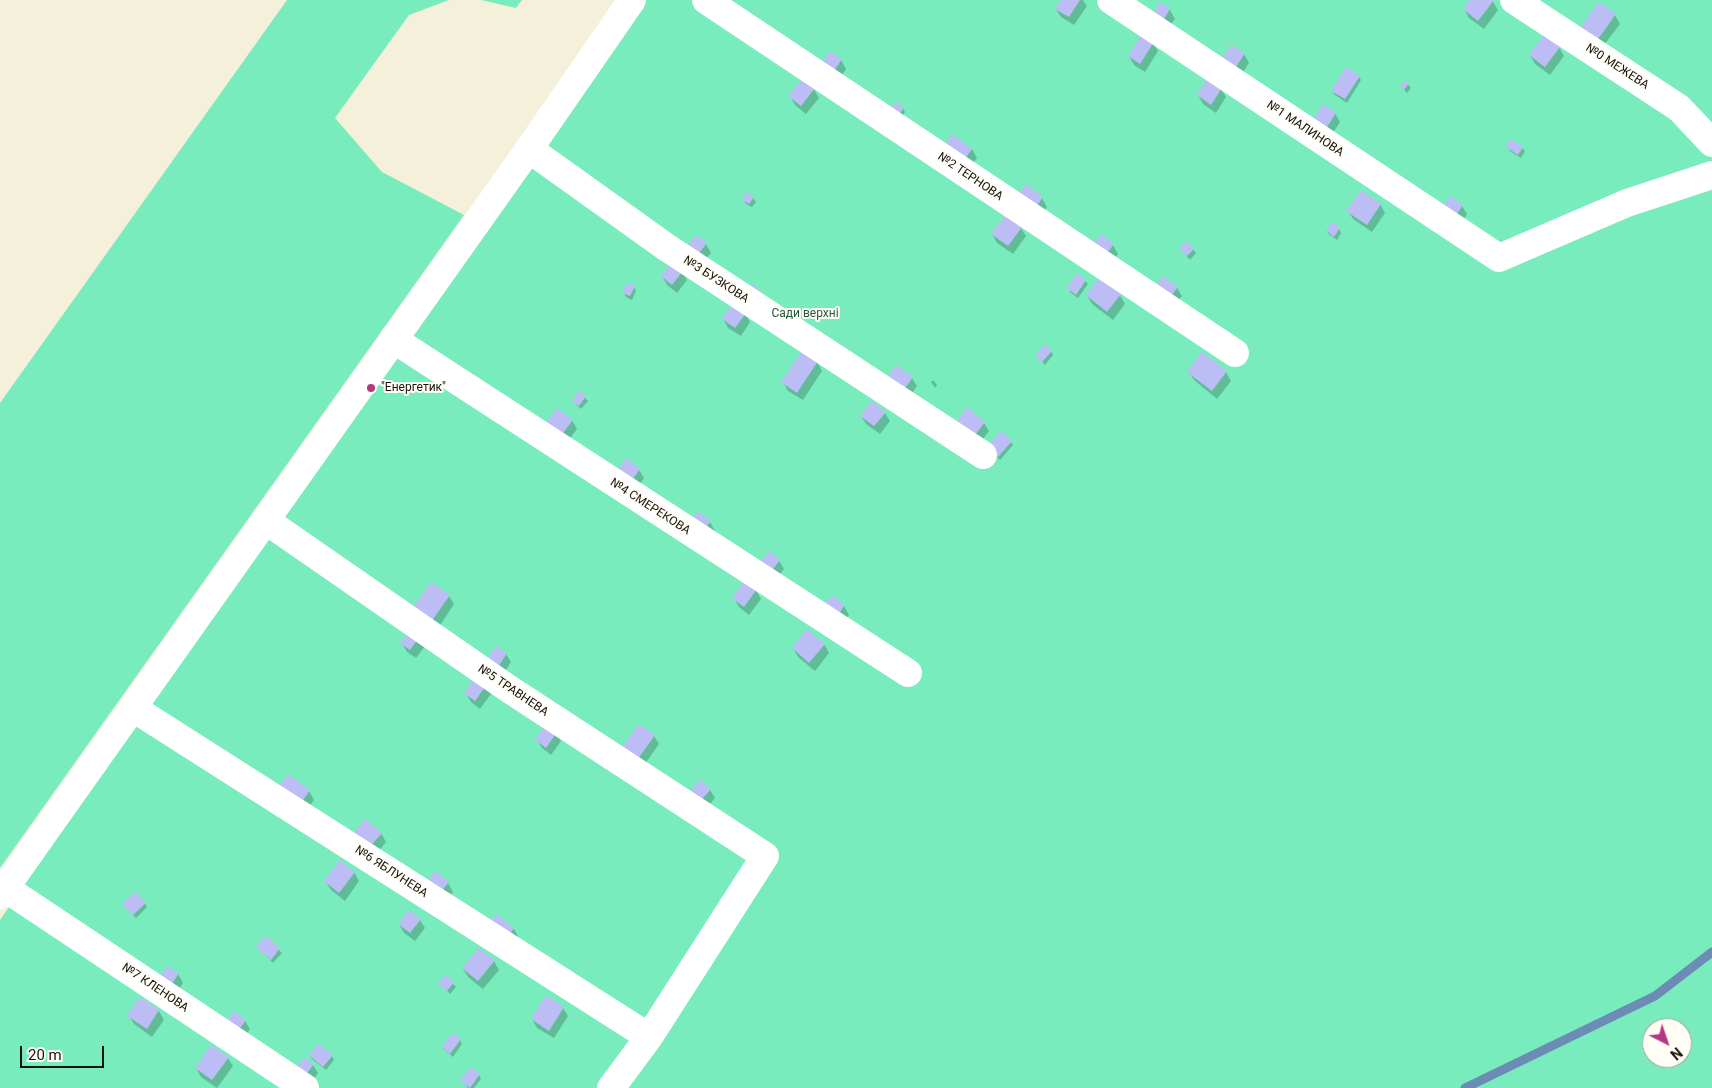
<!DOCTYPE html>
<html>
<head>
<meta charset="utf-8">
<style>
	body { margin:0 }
	#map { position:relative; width:1712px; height:1088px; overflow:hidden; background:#f4f0da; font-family:Roboto,sans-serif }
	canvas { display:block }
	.north { position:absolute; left:1642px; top:1018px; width:50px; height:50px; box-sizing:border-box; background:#fffdf4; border:1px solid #a2a098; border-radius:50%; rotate:139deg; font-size:14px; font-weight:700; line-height:20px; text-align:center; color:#16140d }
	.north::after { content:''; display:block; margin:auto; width:18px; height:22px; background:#b53784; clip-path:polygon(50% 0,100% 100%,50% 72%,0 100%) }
	.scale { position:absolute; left:20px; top:1046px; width:84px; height:22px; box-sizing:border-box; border:2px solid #16140d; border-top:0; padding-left:6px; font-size:15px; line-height:18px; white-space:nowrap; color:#16140d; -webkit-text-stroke:4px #fffdf4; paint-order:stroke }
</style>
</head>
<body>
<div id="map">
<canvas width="1712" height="1088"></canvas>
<div class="north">N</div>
<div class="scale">20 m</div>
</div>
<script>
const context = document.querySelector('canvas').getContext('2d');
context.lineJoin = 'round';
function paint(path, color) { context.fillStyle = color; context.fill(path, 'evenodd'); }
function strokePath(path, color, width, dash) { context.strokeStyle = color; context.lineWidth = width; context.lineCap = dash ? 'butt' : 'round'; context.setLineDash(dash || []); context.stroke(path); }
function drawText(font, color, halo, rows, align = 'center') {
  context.font = font + ' Roboto,sans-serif'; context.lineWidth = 4; context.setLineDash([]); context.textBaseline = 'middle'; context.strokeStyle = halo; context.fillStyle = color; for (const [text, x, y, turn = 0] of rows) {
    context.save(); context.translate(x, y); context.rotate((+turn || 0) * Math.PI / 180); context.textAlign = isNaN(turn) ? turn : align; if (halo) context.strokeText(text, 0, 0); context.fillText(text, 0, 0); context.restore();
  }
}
const green = new Path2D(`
	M287,0H449L409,15L335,118L382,172L464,215L0,868V403Z
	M481,0H522L516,8Z
	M641,0H1712V1088H0V920ZM1652,1028H1682V1058H1652Z`);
const shadow = new Path2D(`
	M1062,0H1083L1087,6L1074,25L1061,17L1056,9Z
	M1471,0H1492L1498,10L1484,29L1469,18L1464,9Z
	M1600,3L1615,15L1620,24L1601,49L1586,38Z
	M1160,4L1170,10L1175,19L1166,31Z
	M1153,43L1158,51L1145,72L1134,65L1129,56Z
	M1559,47L1564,56L1550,75L1535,64L1530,55Z
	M830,53L841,60L846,69L838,81Z
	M1244,54L1249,63L1238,80L1226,72Z
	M1359,77L1361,80L1347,103L1335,95L1332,91Z
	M1406,82L1411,88L1407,93L1402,87Z
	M814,89L819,98L806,114L795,105L790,96Z
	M1221,89L1226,97L1216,113L1203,104L1198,95Z
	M903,108L905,112L902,117L895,112Z
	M1335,113L1340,122L1327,142L1310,126Z
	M1508,147L1522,148L1525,151L1521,158L1510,151Z
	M972,149L977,158L969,168L951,154Z
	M1026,185L1042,198L1047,207L1038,219Z
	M753,198L756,202L752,207L746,204L743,200Z
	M1380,204L1385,213L1372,232L1353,219L1348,211Z
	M1462,206L1467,214L1458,228L1446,221Z
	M1021,228L1026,236L1013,254L997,243L992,234Z
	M1339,229L1341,233L1337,240L1329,234L1327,231Z
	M1102,236L1113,245L1118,254L1110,265Z
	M706,244L711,253L701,265L686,249Z
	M1181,249H1193L1196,253L1190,260Z
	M682,271L687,280L677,293L667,285L662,276Z
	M1100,279L1120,295L1125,304L1113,320L1092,304L1087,295Z
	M1085,281L1088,284L1078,298L1071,293L1069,289Z
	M634,287L636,291L632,300L626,297L624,293Z
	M1177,288L1182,296L1172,309L1154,291Z
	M745,313L750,322L741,336L728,328L723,319Z
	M1051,351L1053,355L1045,365L1036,355Z
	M817,362L822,371L803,400L788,391L783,382Z
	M1189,372H1226L1231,381L1217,399L1194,380Z
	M912,378L917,386L906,402L890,391Z
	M933,380L937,385L935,388L931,382Z
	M579,392L588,401L581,409L573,401Z
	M885,413L890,421L880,434L866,424L861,416Z
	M572,420L577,429L565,445L550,435Z
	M984,423L989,431L977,447L960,433Z
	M1011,442L1013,445L1000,460L991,451Z
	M639,470L644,478L633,494L615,475Z
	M710,522L715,531L705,543L694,534Z
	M779,561L784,569L772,585L762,577Z
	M756,590L761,599L749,615L739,607L734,598Z
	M449,596L454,604L437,630L419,618Z
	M832,597L844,606L849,615L839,628Z
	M411,631L425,646L416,658L407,652L402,643Z
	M824,644L829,653L815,671L798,657L793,648Z
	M496,647L506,654L511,662L500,680Z
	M486,685L491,694L480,709L471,702L466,693Z
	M556,733L561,741L551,755L542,748L537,740Z
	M654,736L659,744L640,771L620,752Z
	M701,781L710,790L715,798L703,812Z
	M309,791L314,800L304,814L283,799Z
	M381,833L386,842L374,857L358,844Z
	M354,872L359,881L345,901L331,890L326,882Z
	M435,873L448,883L453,892L442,906Z
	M145,903L147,907L136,918L124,904Z
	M496,916L514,929L519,938L509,951Z
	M420,920L425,928L415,941L404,933L399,924Z
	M266,937L282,953L273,963L258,947Z
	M494,961L499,970L483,989L468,977L463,969Z
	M178,974L183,983L173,998L158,982Z
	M446,977L456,987L450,994L440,983Z
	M140,999L159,1011L164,1020L152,1037L134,1024L129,1016Z
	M563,1008L568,1016L554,1038L537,1028L532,1019Z
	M234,1013L245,1021L250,1029L239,1044Z
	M460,1040L462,1044L453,1057L446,1051L443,1048Z
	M310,1055L332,1056L334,1060L326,1070L312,1059Z
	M228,1058L233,1066L217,1088L201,1077L196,1068Z
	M304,1058L313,1065L318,1073L307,1088Z
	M479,1075L481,1079L474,1088H468L462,1081Z`);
const stream = new Path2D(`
	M1465,1088L1655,996L1712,952`);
const building = new Path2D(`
	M1061,0H1080L1069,17L1055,9Z
	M1470,0H1494L1478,21L1463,9Z
	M1160,2L1170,9L1161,24L1151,17Z
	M1599,2L1616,14L1596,42L1579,29Z
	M1142,34L1154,42L1140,64L1128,56Z
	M1544,35L1560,47L1545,67L1529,55Z
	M1231,45L1245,53L1233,72L1219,63Z
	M830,51L842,59L832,74L820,65Z
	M1346,67L1360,76L1345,99L1331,91Z
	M1207,78L1222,88L1211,105L1197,95Z
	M802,79L815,88L801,106L788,96Z
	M1405,81L1409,83L1404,90L1400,87Z
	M896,102L904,108L899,114L891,108Z
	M1323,104L1336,113L1322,135L1309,126Z
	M952,134L972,149L964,160L944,146Z
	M1511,139L1523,147L1518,155L1506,147Z
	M1026,184L1043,197L1033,211L1015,198Z
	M1361,190L1381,204L1367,225L1346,211Z
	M746,192L754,197L749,204L742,200Z
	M1450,196L1463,205L1452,221L1439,212Z
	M1005,215L1022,227L1008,246L991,234Z
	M1332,222L1340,228L1334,237L1326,230Z
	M1101,234L1114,244L1104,257L1091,247Z
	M696,235L707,243L696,257L685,249Z
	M1186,241L1194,249L1187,256L1179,249Z
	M672,262L683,271L672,285L661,276Z
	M1077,273L1086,280L1076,295L1067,288Z
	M1163,276L1178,287L1167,301L1152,291Z
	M1100,277L1121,294L1107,312L1086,295Z
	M627,283L635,286L630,296L622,293Z
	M753,284L762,292L756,301L746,293Z
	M733,303L746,313L735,328L722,319Z
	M1045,344L1052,351L1042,362L1035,355Z
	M802,351L818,361L797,393L781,382Z
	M1202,352L1227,371L1212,391L1187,372Z
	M896,365L913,377L901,394L884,382Z
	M579,390L586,396L579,406L572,401Z
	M872,401L886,412L874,426L860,416Z
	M967,407L985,422L972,439L954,425Z
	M557,408L573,420L560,437L544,426Z
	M1001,431L1012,441L998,457L987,447Z
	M626,458L640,469L628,486L614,475Z
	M698,512L711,521L700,535L687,525Z
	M769,551L780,560L767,577L756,569Z
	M745,580L757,589L744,607L732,598Z
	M431,582L450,595L431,622L412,609Z
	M832,595L845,605L834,620L820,610Z
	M411,629L420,636L410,650L400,643Z
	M807,629L825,644L809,663L792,648Z
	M496,646L507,653L495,672L484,664Z
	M476,676L487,684L475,701L464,693Z
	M546,724L557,732L546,748L535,740Z
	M639,724L655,735L635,763L619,752Z
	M288,774L310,790L299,806L276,790Z
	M700,780L711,789L698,804L687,795Z
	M365,819L382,833L368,849L351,836Z
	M340,860L355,872L339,893L324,881Z
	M435,871L449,882L436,898L422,887Z
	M135,892L146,903L133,915L122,904Z
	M409,910L421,919L410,933L398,924Z
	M496,914L514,928L504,943L485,929Z
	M266,936L280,948L271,960L256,947Z
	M479,948L495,960L478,981L462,968Z
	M167,966L179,973L168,990L156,982Z
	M446,975L454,982L447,991L438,983Z
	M546,995L564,1007L549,1031L531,1019Z
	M140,997L159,1010L147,1029L127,1016Z
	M234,1011L246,1020L234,1036L222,1028Z
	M452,1033L461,1039L450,1054L442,1047Z
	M318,1044L333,1055L323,1067L309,1055Z
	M211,1045L229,1057L212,1080L195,1068Z
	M304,1057L314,1064L301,1081L291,1074Z
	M470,1067L480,1074L470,1088L460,1081Z`);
const minor = new Path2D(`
	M706,0L1235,353
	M1111,0L1499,258L1627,203L1712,175
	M1514,0L1679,108L1712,143
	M529,149L666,247L983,455
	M393,339L908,673
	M265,520L509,689L765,856L649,1037L611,1088
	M133,708L649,1037
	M5,888L305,1088
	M0,895L529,149L632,0`);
const markers = [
	[371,388,5,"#b53784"]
];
const streetNames = [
	["№0 МЕЖЕВА",1617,67,33],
	["№1 МАЛИНОВА",1305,129,34],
	["№2 ТЕРНОВА",970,177,34],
	["№3 БУЗКОВА",716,280,33],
	["№4 СМЕРЕКОВА",650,507,33],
	["№5 ТРАВНЕВА",513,691,34],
	["№6 ЯБЛУНЕВА",391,872,33],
	["№7 КЛЕНОВА",155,988,34]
];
const parkNames = [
	["Сади верхні",805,314]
];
const poiNames = [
	["\"Енергетик\"",381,388]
];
paint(green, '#79ecbd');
paint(shadow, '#0003');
strokePath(stream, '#6c8cb6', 9);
paint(building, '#bdbdf5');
strokePath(minor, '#fff', 28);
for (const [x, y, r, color] of markers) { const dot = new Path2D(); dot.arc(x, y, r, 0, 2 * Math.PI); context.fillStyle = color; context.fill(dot); strokePath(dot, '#fffdf4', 2); }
drawText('12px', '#16140d', '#fffdf4', streetNames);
drawText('12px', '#275844', '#fffdf4', parkNames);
drawText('12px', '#16140d', '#fffdf4', poiNames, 'left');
</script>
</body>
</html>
